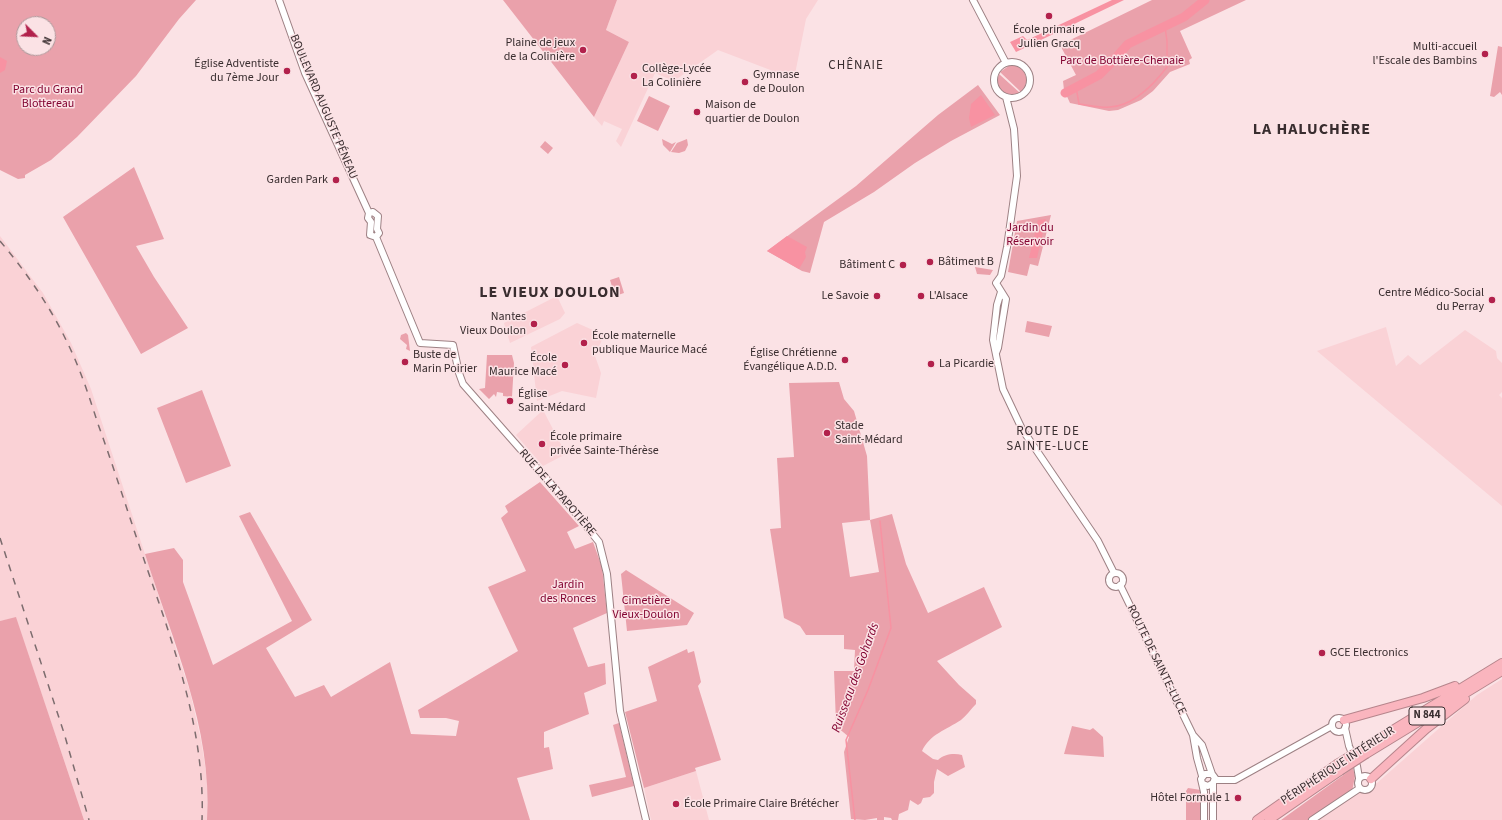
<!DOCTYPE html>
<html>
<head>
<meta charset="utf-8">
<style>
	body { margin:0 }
	#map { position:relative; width:1502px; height:820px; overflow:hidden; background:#fbe2e5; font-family:"Source Sans 3",sans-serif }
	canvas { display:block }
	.north { position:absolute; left:16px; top:16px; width:40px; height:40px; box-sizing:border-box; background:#fbe2e5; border:1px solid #ad9a9c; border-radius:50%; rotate:114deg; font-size:11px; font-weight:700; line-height:16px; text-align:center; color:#392d2f }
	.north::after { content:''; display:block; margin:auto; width:14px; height:18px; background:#b2214c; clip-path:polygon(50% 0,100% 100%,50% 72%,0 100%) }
</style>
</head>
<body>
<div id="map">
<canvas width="1502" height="820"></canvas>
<div class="north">N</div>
</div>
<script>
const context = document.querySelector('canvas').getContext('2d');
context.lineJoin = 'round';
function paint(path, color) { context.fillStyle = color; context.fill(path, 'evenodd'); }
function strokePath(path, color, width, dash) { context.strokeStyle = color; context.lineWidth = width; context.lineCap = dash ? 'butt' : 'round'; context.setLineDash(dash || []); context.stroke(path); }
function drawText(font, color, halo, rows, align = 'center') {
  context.font = font + ' "Source Sans 3",sans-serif'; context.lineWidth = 3; context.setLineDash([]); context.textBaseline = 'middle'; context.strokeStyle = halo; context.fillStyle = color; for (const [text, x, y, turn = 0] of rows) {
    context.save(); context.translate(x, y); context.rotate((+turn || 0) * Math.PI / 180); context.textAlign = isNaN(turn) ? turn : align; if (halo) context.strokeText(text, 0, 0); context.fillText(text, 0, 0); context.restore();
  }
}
const built = new Path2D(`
	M617,0H818L806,19L794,79L718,50L674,81L655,73L621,147L616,141L622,129L604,121L602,126L594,117L629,42L606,30Z
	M0,236L43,293L71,343L91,389L190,692L201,740L207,778V820H84L16,618L0,621Z
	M557,296L565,313L560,319L510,343L504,323Z
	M577,323L604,335L595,356L601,373L596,398L562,391L537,401L531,347Z
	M1386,327L1396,366L1408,355L1420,365L1465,330L1496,351L1497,358L1502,363V392L1499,395L1502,398V506L1317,351Z
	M543,410L566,454L543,466L516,435Z
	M1502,679V820H1308L1352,792L1377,783L1477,695Z
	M696,771L709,820H651L644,788Z`);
const green = new Path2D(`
	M0,0H196L179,19L136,76L77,137L51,160L25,175V178L18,179L0,170ZM24,24H48V48H24Z
	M503,0H617L606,30L629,42L594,117Z
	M1152,0H1246L1180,31L1192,58L1189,60L1190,64L1170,72L1153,91L1141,100L1118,110L1109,111L1070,103L1064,90L1063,81L1076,75L1060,45Z
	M1498,46L1502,47V95L1500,92L1494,97L1490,96Z
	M1010,65C1025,65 1032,81 1021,92L1000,72Z
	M999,74L1020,93C1006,99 994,88 999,74Z
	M978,85L1000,115L951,141L915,163L874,192L824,222L810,273L802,271L767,251L856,186L938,115Z
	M649,96L670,106L658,131L637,121Z
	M662,139L672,144L676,142L670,152L663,145Z
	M687,139L688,145L685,151L679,153L671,152L677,143Z
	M545,141L553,148L548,154L540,147Z
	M134,167L164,239L136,246L154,277L188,328L141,354L63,217Z
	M1051,215L1038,266L1030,264L1027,276L1008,272L1017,221Z
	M975,267L993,270L990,275L977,274Z
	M619,277L624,293L615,296L610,280Z
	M1027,321L1052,326L1049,337L1025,332Z
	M406,333L408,335L410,351L406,349L407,345L400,339L401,335Z
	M487,355H512L514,363L512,397L503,396V393L497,392L496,397L494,394L489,399L479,389L485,388Z
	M839,382L844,399L854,411L867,456L870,520L892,514L906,564L928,613L984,587L1002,627L937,661L959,685L976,700V704C971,709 966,716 961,720C946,730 930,734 922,751L933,759L938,760C944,754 954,753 962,755L965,767L948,776L937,769L934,782V793L930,797L923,798L921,803L918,805L910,800L908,810L899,814L898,820H892L891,818L884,817V820H877V818L865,820L851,819L844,752L849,737L837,727L836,723L834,671H854L855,650L844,649V635H806L800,626L784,618L770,529L781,528L777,458L794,457L789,383ZM870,520L879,572L850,577L842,523Z
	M202,390L231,466L186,483L157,408Z
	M540,482L579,526L567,532L575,549L593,542L602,567L607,613L573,628L588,667L605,663L606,684L584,693L589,714L544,732V748L549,747L553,769L517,778L530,820H207C213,728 172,640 145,554L174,548L183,560V582L213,665L292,621L239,516L250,512L312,620L266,648L295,697L324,685L331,697L390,662L411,734L456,736L459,721L446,718H420L418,710L518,651L488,587L526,571L501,518L508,512L505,506Z
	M626,570L694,613L687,625L627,631L621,574Z
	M16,617L84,820H0V621Z
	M687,649L688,653L694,651L701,682L698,686L721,760L695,768L696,771L644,788L625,712L657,701L648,667Z
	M619,723L634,786L592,797L589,785L626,777L613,725Z
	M1072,726L1090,730L1093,728L1103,737L1104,757L1064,754Z
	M1353,768L1355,776L1352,792L1308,820H1281Z
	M1188,788L1201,790V820H1186V791Z`);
const water = new Path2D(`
	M1112,0H1124L1016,52L1010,42L1023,36L1027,40Z
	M0,57L7,61L5,70L0,73Z
	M981,95L995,115L971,127L969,118L971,104Z
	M1046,219L1037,258H1029L1038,220Z
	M787,236L807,247L805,252L806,257L799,269L767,251Z`);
const stream = new Path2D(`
	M1076,87L1079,104C1089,105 1100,108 1110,107C1133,106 1154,84 1167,67V41L1165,27
	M855,820L846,740L868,690L891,628L880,521`);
const river = new Path2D(`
	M1065,93L1099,75L1112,62L1128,44L1184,17L1205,0`);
const secondary = new Path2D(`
	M279,0L305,73L369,213L368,218L371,222L370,235L376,237
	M973,0L1006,63
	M994 80a18 18 0 1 1 36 0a18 18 0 1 1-36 0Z
	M369,213L373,212L378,216L377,229L379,233L376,237
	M376,237L420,343L453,345L459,373L463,384L566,501L599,542L607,574L620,711L646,820
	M1001,292L997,305L993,340L1003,389L1022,429L1098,541L1114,573
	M996,353L998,348L1006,299L996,283L1001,276L1007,247L1017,176L1014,129L1006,97
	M1109 580a7 7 0 1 1 14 0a7 7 0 1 1-14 0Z
	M1120,585L1193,735L1202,745L1212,774
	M1332 725a7 7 0 1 1 14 0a7 7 0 1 1-14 0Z
	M1345,728L1349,746L1357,766L1359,778
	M1193,735L1197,758L1202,776
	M1358 783a7 7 0 1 1 14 0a7 7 0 1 1-14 0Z
	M1215,780H1235L1332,726
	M1213,783V820
	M1203,784L1208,786L1213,783L1215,778L1212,774H1205L1201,779L1204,792V820
	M1312,820L1360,788`);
const highway = new Path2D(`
	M1344,720L1423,698L1455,686
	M1365,747L1502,663
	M1366,754L1502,671
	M1371,779L1426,729L1465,699
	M1257,820L1337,764
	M1269,820L1340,771`);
const rail = new Path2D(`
	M0,241C26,272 50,306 67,342C80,368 89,396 98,424C110,457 121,491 132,524C163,619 206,718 202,820
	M0,538L64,733L89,820`);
const highwayBridge = new Path2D(`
	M1337,764L1365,747
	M1340,771L1366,754`);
const markers = [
	[1049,16,4,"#b2214c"],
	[583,50,4,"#b2214c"],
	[1485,54,4,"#b2214c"],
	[287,71,4,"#b2214c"],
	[634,76,4,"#b2214c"],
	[745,82,4,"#b2214c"],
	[697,112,4,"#b2214c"],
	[336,180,4,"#b2214c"],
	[930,262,4,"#b2214c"],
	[903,265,4,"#b2214c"],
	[877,296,4,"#b2214c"],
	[921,296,4,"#b2214c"],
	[1492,300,4,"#b2214c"],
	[534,324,4,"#b2214c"],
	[584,343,4,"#b2214c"],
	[845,360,4,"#b2214c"],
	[405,362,4,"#b2214c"],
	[931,364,4,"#b2214c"],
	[565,365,4,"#b2214c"],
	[510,401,4,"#b2214c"],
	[827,433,4,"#b2214c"],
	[542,444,4,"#b2214c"],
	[1322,653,4,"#b2214c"],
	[1238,798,4,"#b2214c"],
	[676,804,4,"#b2214c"]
];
const shields = [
	[1427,716,36]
];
const shieldNames = [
	["N 844",1427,716]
];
const poiNames = [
	["École primaire",1049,30,"center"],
	["Julien Gracq",1049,44,"center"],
	["Plaine de jeux",575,43,"right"],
	["de la Colinière",575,57,"right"],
	["Multi-accueil",1477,47,"right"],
	["l'Escale des Bambins",1477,61,"right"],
	["Église Adventiste",279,64,"right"],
	["du 7ème Jour",279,78,"right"],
	["Collège-Lycée",642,69],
	["La Colinière",642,83],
	["Gymnase",753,75],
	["de Doulon",753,89],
	["Maison de",705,105],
	["quartier de Doulon",705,119],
	["Garden Park",328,180,"right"],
	["Bâtiment B",938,262],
	["Bâtiment C",895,265,"right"],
	["Centre Médico-Social",1484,293,"right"],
	["du Perray",1484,307,"right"],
	["Le Savoie",869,296,"right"],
	["L'Alsace",929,296],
	["Nantes",526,317,"right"],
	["Vieux Doulon",526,331,"right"],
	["École maternelle",592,336],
	["publique Maurice Macé",592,350],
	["Église Chrétienne",837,353,"right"],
	["Évangélique A.D.D.",837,367,"right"],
	["Buste de",413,355],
	["Marin Poirier",413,369],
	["École",557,358,"right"],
	["Maurice Macé",557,372,"right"],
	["La Picardie",939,364],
	["Église",518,394],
	["Saint-Médard",518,408],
	["Stade",835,426],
	["Saint-Médard",835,440],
	["École primaire",550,437],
	["privée Sainte-Thérèse",550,451],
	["GCE Electronics",1330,653],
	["Hôtel Formule 1",1230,798,"right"],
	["École Primaire Claire Brétécher",684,804]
];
const parkNames = [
	["Parc de Bottière-Chenaie",1122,61],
	["Parc du Grand",48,90],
	["Blottereau",48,104],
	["Jardin du",1030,228],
	["Réservoir",1030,242],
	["Jardin",568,585],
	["des Ronces",568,599],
	["Cimetière",646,601],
	["Vieux-Doulon",646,615]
];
const streetNames = [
	["BOULEVARD AUGUSTE PÉNEAU",323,107,67],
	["RUE DE LA PAPOTIÈRE",557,493,49],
	["ROUTE DE SAINTE-LUCE",1156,660,64],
	["PÉRIPHÉRIQUE INTÉRIEUR",1338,766,-33]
];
const neighbourhoodNames = [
	["CHÊNAIE",856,66],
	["ROUTE DE",1048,432],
	["SAINTE-LUCE",1048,447]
];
const waterNames = [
	["Ruisseau des Gohards",856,678,-70]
];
const districtNames = [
	["LA HALUCHÈRE",1312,130],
	["LE VIEUX DOULON",550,293]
];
paint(built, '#fad2d6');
paint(green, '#eaa1ab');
paint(water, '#f892a2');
strokePath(stream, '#f892a2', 1.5);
strokePath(river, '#f892a2', 9);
strokePath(secondary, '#9d8184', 8);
strokePath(highway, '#b6858c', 10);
strokePath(secondary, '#fff', 6);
strokePath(highway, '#fab5be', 8);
strokePath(rail, '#7c6c6e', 1.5, [7, 7]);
strokePath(highwayBridge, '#b6858c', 10, []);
strokePath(highwayBridge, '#fab5be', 8);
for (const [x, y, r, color] of markers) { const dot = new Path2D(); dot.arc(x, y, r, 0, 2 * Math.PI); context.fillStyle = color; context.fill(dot); strokePath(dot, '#fbe2e5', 1.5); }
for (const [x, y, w] of shields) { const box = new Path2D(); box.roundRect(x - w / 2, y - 9, w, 18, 3); context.fillStyle = '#fbe2e5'; context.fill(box); strokePath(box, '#392d2f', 1); }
drawText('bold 11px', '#392d2f', null, shieldNames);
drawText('12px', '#392d2f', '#fbe2e5', poiNames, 'left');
drawText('12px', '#830532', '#fbe2e5', parkNames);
drawText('12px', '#392d2f', '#fbe2e5', streetNames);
context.letterSpacing = '1px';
drawText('13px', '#392d2f', '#fbe2e5', neighbourhoodNames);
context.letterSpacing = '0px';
drawText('italic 13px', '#820331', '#fbe2e5', waterNames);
context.letterSpacing = '1px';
drawText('bold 16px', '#392d2f', '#fbe2e5', districtNames);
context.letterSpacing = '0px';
</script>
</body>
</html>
